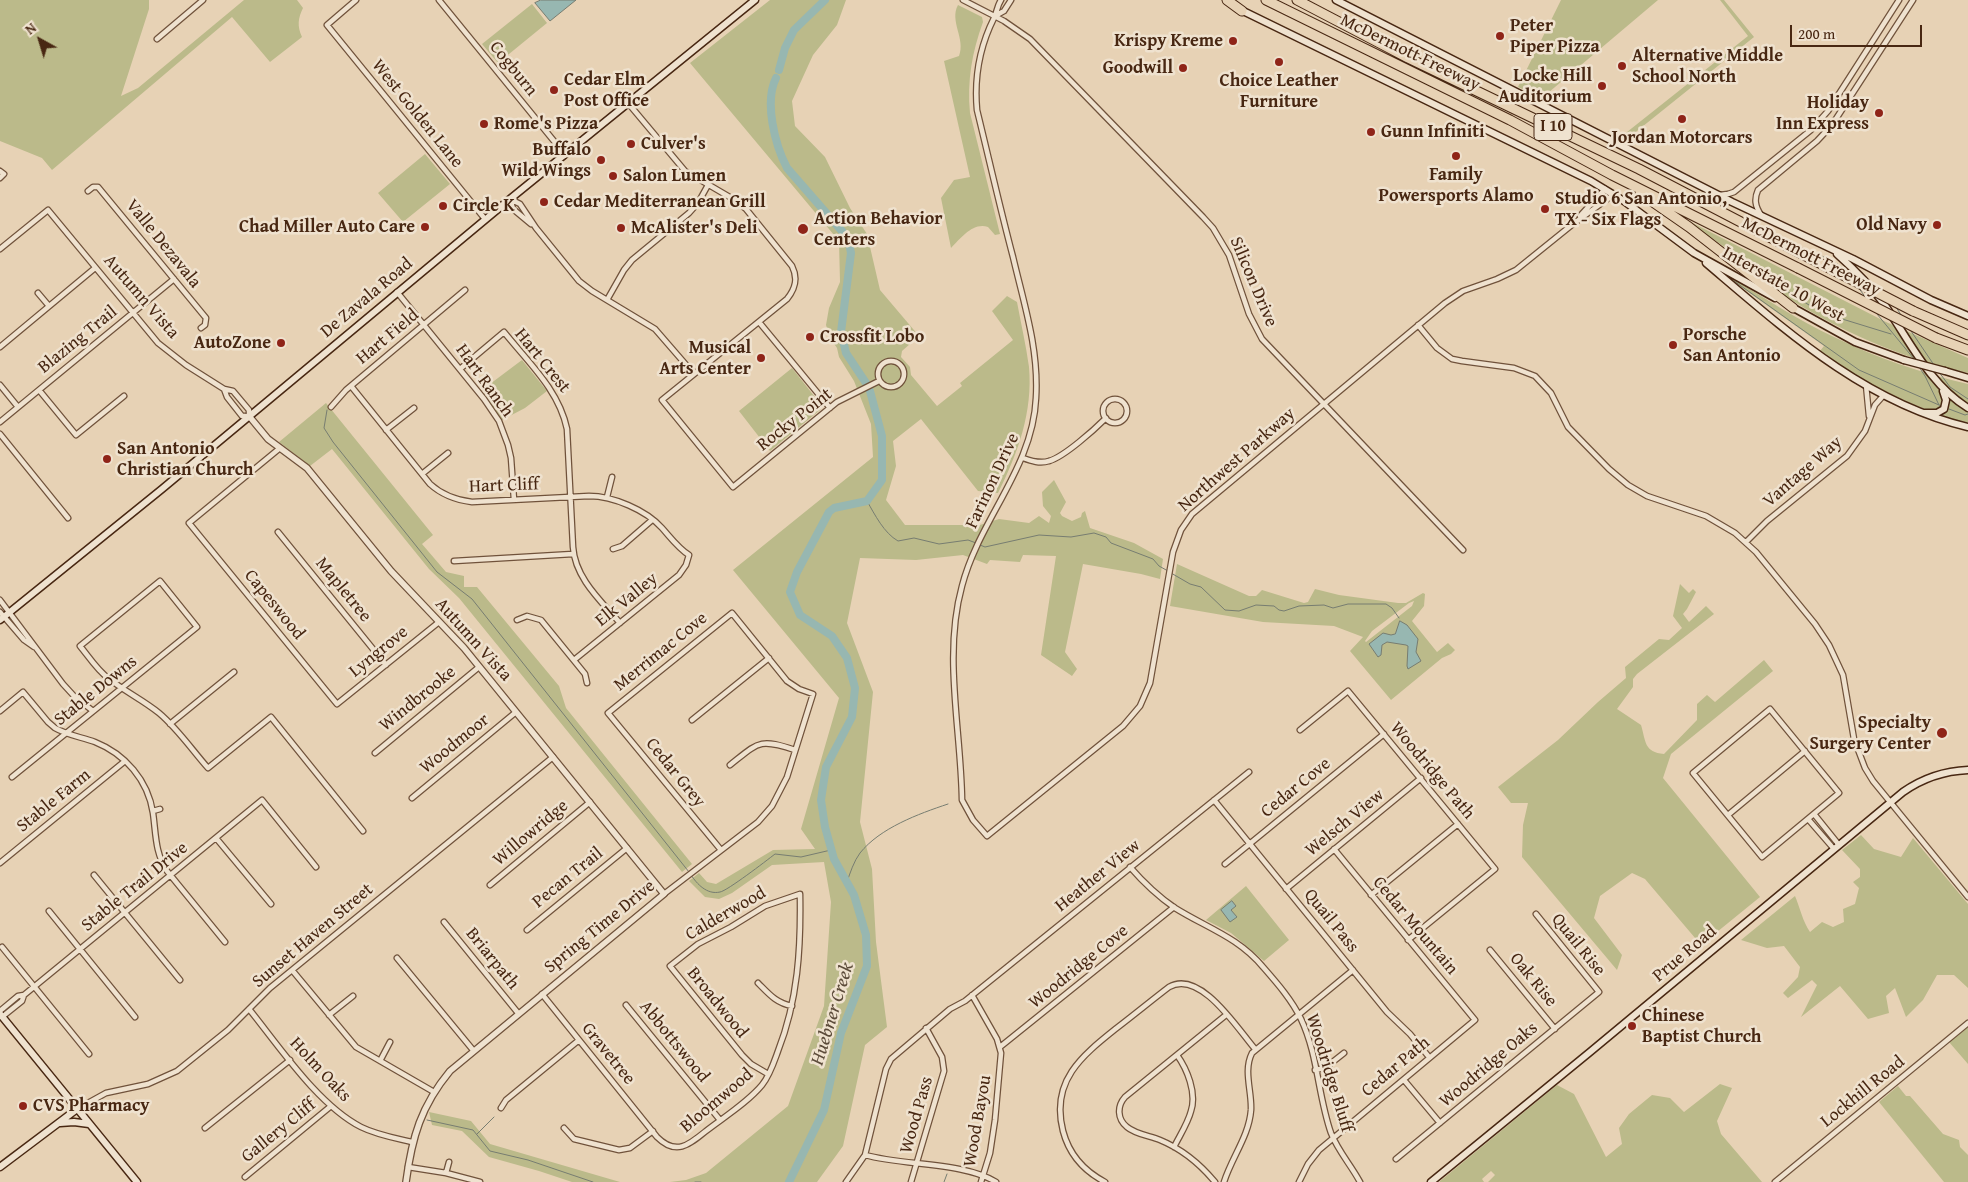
<!DOCTYPE html>
<html>
<head>
<meta charset="utf-8">
<style>
	body { margin:0 }
	#map { position:relative; width:1968px; height:1182px; overflow:hidden; background:#e7d2b5; font-family:"Gentium Book Plus",serif }
	canvas { display:block }
	.north { position:absolute; left:15px; top:15px; width:50px; height:50px; -webkit-text-stroke:4px #efe2cf; paint-order:stroke; rotate:321deg; font-size:14px; font-weight:700; line-height:20px; text-align:center; color:#482712 }
	.north::after { content:''; display:block; margin:auto; width:18px; height:22px; background:#482712; clip-path:polygon(50% 0,100% 100%,50% 72%,0 100%) }
	.scale { position:absolute; left:1790px; top:25px; width:132px; height:22px; box-sizing:border-box; border:2px solid #482712; border-top:0; padding-left:6px; font-size:15px; line-height:18px; white-space:nowrap; color:#482712; -webkit-text-stroke:4px #efe2cf; paint-order:stroke }
</style>
</head>
<body>
<div id="map">
<canvas width="1968" height="1182"></canvas>
<div class="north">N</div>
<div class="scale">200 m</div>
</div>
<script>
const context = document.querySelector('canvas').getContext('2d');
context.lineJoin = 'round';
function paint(path, color) { context.fillStyle = color; context.fill(path, 'evenodd'); }
function strokePath(path, color, width, dash) { context.strokeStyle = color; context.lineWidth = width; context.lineCap = dash ? 'butt' : 'round'; context.setLineDash(dash || []); context.stroke(path); }
function drawText(font, color, halo, rows, align = 'center') {
  context.font = font + ' "Gentium Book Plus",serif'; context.lineWidth = 5; context.setLineDash([]); context.textBaseline = 'middle'; context.strokeStyle = halo; context.fillStyle = color; for (const [text, x, y, turn = 0] of rows) {
    context.save(); context.translate(x, y); context.rotate((+turn || 0) * Math.PI / 180); context.textAlign = isNaN(turn) ? turn : align; if (halo) context.strokeText(text, 0, 0); context.fillText(text, 0, 0); context.restore();
  }
}
const green = new Path2D(`
	M0,0H149V9L121,96L138,88L244,0H297L303,8C298,18 297,26 302,37L270,62L232,17L52,170L42,158L0,141Z
	M770,0H846L837,25L813,55L792,101L795,126L825,157L850,208L867,234L880,290L919,336L902,351L901,357L910,367L911,375L937,406L962,386L960,383L1013,340L992,311L1007,296L1017,302C1021,324 1026,345 1029,367C1033,412 1018,453 998,493L978,491L921,419L893,441L896,466L886,500L905,525H980L999,519L1029,523L1039,516L1049,523L1051,516L1043,506L1042,492L1054,480L1066,502L1060,513L1062,516L1072,521L1081,517L1082,513L1085,511L1090,528L1134,543L1163,559L1160,579L1141,574L1083,564L1065,652L1077,669L1072,676L1041,655L1056,556L1023,555L1020,562L990,560L987,564L963,555L916,560L860,558L847,623L873,692L860,822L872,869L876,942L887,1027L865,1045L843,1146L817,1182H670L686,1180L706,1173L788,1106L824,1006L831,902L824,862L772,865L732,893L719,899L705,897L689,881L699,873L707,882L716,884L773,850L815,849L801,829L839,698L733,570L873,457L871,424L854,381L839,357L837,348L830,338L826,325L829,308L840,282L839,241L690,63Z
	M1561,0H1658L1542,98L1518,87Z
	M1720,0H1724L1754,37L1627,139L1622,136L1748,36Z
	M532,4L547,23L498,63L482,44Z
	M958,5L982,17L983,22C972,52 967,81 970,113L1000,234L995,235L988,227C973,222 961,238 951,248L941,198L954,180L970,177L944,61L959,56C966,39 949,21 958,5Z
	M425,154L450,184L403,222L378,193Z
	M1679,216L1886,322L1968,358V373C1891,356 1820,322 1756,277L1759,271L1710,237L1707,239Z
	M1731,278C1765,298 1798,320 1834,337C1877,358 1921,373 1968,384V423C1921,412 1858,380 1820,351L1824,346L1730,279Z
	M522,360L547,391L525,408L502,420L482,390Z
	M792,368L822,406L820,410L770,451L739,411Z
	M326,403L433,535L422,544L446,572L464,576V587H477L559,686L566,708L692,864L682,872L459,598L429,569L332,449L310,466L279,442Z
	M1177,564L1249,596H1256L1262,590L1304,603L1308,602L1315,589L1339,595L1398,603H1406L1423,593L1425,594L1424,606L1412,621L1437,652L1448,643L1455,650L1451,654L1442,658L1391,700L1350,651L1363,637L1334,626L1263,622L1170,606ZM1414,601L1412,606L1366,642L1365,641L1372,631L1409,603Z
	M1680,584L1689,593L1693,589L1696,592L1687,609L1683,614L1689,622L1706,606L1714,614L1637,674L1633,679V687L1617,709L1641,725C1646,742 1644,752 1664,754L1697,720V704L1707,695L1715,702L1764,660L1773,671L1671,754L1663,778L1760,897L1701,945L1645,879L1632,873L1600,896L1594,918L1622,955L1617,970L1522,857L1523,825L1528,803H1511L1498,787L1558,740L1598,702L1626,678L1625,667L1659,639L1669,640L1682,628L1673,616Z
	M1861,835L1874,849L1901,857L1913,838L1968,904V988L1954,975H1937L1923,1000L1906,1017L1895,988L1886,996L1889,1013L1868,1019L1840,986L1801,1017L1817,985L1812,980L1788,998L1783,993L1798,977L1800,967L1784,946L1767,948L1741,940L1795,896C1800,908 1803,922 1810,932L1822,922L1833,927L1844,922L1843,909L1855,904L1859,888L1853,882L1860,877V869L1842,850Z
	M1246,886L1289,940L1264,961L1231,933L1206,920Z
	M1968,1027V1064L1949,1042Z
	M1720,1084L1732,1088L1717,1121L1721,1134L1762,1182H1488L1495,1175L1491,1171L1482,1179L1484,1182H1439L1557,1085L1574,1094L1606,1157L1622,1144L1619,1128L1629,1114L1652,1095L1670,1098L1684,1112Z
	M1898,1086L1906,1096H1910L1943,1134L1959,1140L1960,1147L1968,1155V1182H1944L1879,1102Z
	M429,1112L471,1121L490,1144L620,1182H572L539,1171L489,1157L462,1131L432,1125Z`);
const water = new Path2D(`
	M541,0H576L550,21L535,3Z
	M1400,621L1407,625L1418,639L1416,652L1421,661L1408,669L1407,666L1408,646L1406,645L1387,642L1382,645L1381,655L1378,657L1369,644L1383,633L1391,635L1395,634Z
	M1232,901L1236,906L1231,910L1237,917L1230,922L1221,910Z`);
const stream = new Path2D(`
	M1814,252L1841,266L1846,272
	M1754,270L1809,305L1839,318L1891,334
	M1734,281L1859,370L1939,405
	M1858,287L1866,298
	M1896,307L1901,315
	M1877,314L1914,359
	M1911,331L1934,365
	M1919,367L1925,376L1939,405L1941,406
	M1939,372L1950,387L1968,399
	M1949,409L1965,415L1968,414
	M327,410L324,428L333,442L437,572L472,599L689,872
	M867,501C875,515 884,533 898,541L914,538L939,544L968,540L976,543
	M980,545L985,547L1039,535L1071,537L1094,533L1106,537L1111,543L1153,559L1159,566L1168,571
	M1171,573L1190,584L1201,587L1225,610L1239,611L1256,605L1274,606L1279,610L1284,611L1299,606L1324,605L1333,608L1348,604H1386L1392,608L1399,618
	M691,875C697,884 707,895 720,892C727,891 766,861 775,854L801,857L831,850
	M847,882C850,873 854,861 860,853C880,828 918,814 948,804
	M427,1120L473,1130L490,1151L528,1160L593,1182
	M477,1134L494,1117
	M695,1182H701
	M944,1182L947,1174`);
const river = new Path2D(`
	M779,70L785,48L794,30L825,0
	M776,78C764,102 775,145 787,168L848,238L851,253L841,332L846,353L866,383
	M789,1182L824,1110L841,1033L867,966L866,935L854,895L834,859L825,827L821,800L826,767L852,717L855,688L847,658L832,636L800,615L790,592L797,572L829,512L834,508L867,501L882,480V436L870,391`);
const minor = new Path2D(`
	M356,0L327,25L485,219
	M439,0L558,146L564,156
	M963,0L1004,21L1030,39L1203,217L1213,228L1229,255L1249,314L1262,339L1463,550
	M1001,0C997,6 997,12 994,18C979,48 974,77 977,110C989,159 1000,208 1013,257C1024,304 1039,349 1036,398C1033,468 979,520 962,586C943,655 961,729 962,800L973,820L987,836L1123,726L1140,706L1150,683L1173,552L1181,530L1192,514L1445,303L1463,291L1497,279L1516,270L1573,224L1613,195
	M995,16L1004,11L1011,0
	M157,39L203,0
	M628,103L685,171L733,199L746,209L792,266C798,278 796,288 787,299L662,400L733,487L837,402L879,381
	M0,171L4,174L0,178
	M88,191L93,187H98L206,318L205,325L201,328
	M1719,195L1728,194L1734,192L1811,130L1828,111L1899,0
	M510,199L520,204L536,228L579,281L592,291L655,329L694,374
	M510,199L513,209L531,224
	M1761,215C1755,206 1754,199 1758,190L1817,141L1832,125L1913,0
	M1580,216L1605,189
	M0,249L48,210L158,343L186,365L224,389L233,391L249,410V416H242L227,397L224,389
	M397,292L484,399L499,421L508,445L511,458L514,500
	M38,293L49,306
	M607,300L624,270L632,260L689,213L698,203L708,185
	M759,322L830,408
	M1418,325L1437,348L1452,359L1462,361L1514,368L1535,376L1551,393L1568,427L1609,469L1628,485L1647,496L1706,516L1735,533L1756,552L1815,624L1829,645L1843,675L1854,739L1865,768L1873,781L1968,897
	M0,347L95,268
	M878 374a13 13 0 1 1 26 0a13 13 0 1 1-26 0Z
	M460,369L504,332C528,362 559,390 567,429L573,547C575,578 601,601 620,623
	M0,385L18,407
	M1866,385L1869,416
	M351,386L430,484C442,495 456,500 472,502L589,496C613,496 646,510 662,528C671,538 678,548 689,555L686,565L679,575L574,660
	M39,390L76,435L124,396
	M1103 411a12 12 0 1 1 24 0a12 12 0 1 1-24 0Z
	M331,407L346,390L465,290
	M0,422L174,279
	M386,430L414,408
	M0,434L68,518
	M280,448L189,523L337,704L439,622
	M1023,458C1031,461 1040,464 1049,461C1064,457 1095,429 1106,418
	M422,474L448,453
	M607,497L612,477
	M278,532L386,665
	M1746,542L1767,521L1847,456L1865,431L1875,405L1883,396
	M613,549L622,546L652,520
	M454,561L573,554
	M0,600L63,684L74,696L93,711
	M0,612L24,640L34,647
	M517,620L527,616L541,620L585,674L587,683
	M1770,709L1839,793L1762,857L1693,773Z
	M0,711L23,692L48,722L55,728C67,735 81,737 95,742C125,754 148,780 153,813C156,834 155,853 167,871L225,942
	M692,720L769,658
	M170,724L234,672
	M1300,730L1348,691L1495,869L1408,940
	M375,753L479,667
	M730,765C759,742 759,738 795,750
	M12,777L197,627L160,581L80,646C89,657 97,670 108,678C124,691 143,700 159,713C178,729 192,750 208,768L271,717L363,831
	M412,798L516,712
	M1214,800L1387,1012L1410,1034L1429,1057
	M153,811L160,809
	M1814,814L1839,845
	M1728,815L1805,751
	M1808,819L1834,849
	M216,838L271,904
	M0,863L125,761
	M1225,864L1384,734
	M1130,867C1143,882 1159,897 1175,908C1207,928 1238,937 1263,967C1277,983 1292,1000 1301,1019C1318,1055 1318,1096 1331,1133C1338,1151 1351,1165 1360,1182
	M94,875L180,980
	M490,885L590,802
	M1286,889L1421,778
	M664,894L758,822L772,806L787,777L813,694L799,689L787,681L732,613L608,713L721,850
	M1371,895L1458,824
	M49,911L135,1017
	M444,922L518,1013
	M527,930L627,848
	M2,947L89,1054
	M1490,950L1555,1029
	M397,958L473,1050
	M292,970L356,1047L434,1092
	M758,983C769,994 776,1003 792,1006
	M542,994L657,1137C676,1156 689,1145 706,1131C724,1117 747,1103 762,1085C770,1075 774,1062 778,1051C798,1000 801,948 800,894L765,906L731,927L698,944L670,966L742,1055L751,1064L768,1074
	M972,995L997,1039L1001,1053L995,1120L990,1153L981,1182
	M626,1005L720,1120
	M249,1009C279,1046 318,1105 361,1127C377,1135 395,1138 412,1142
	M0,1011L18,996L24,995L262,800L316,867
	M329,1015L353,996
	M2,1017L22,1001L24,995
	M1000,1047L1174,907
	M380,1061L390,1042
	M1315,1070L1325,1068L1344,1053
	M1404,1080L1440,1123
	M501,1108L506,1100L579,1040
	M77,1109L106,1093L148,1084L177,1071L228,1030L270,988L553,757
	M205,1128L290,1060
	M564,1128L574,1139L619,1150L630,1148L653,1131
	M1174,1147C1180,1135 1188,1123 1191,1111C1197,1093 1187,1069 1177,1055
	M865,1155C905,1166 963,1162 996,1182
	M1396,1159L1599,992L1536,914
	M408,1167L446,1173L480,1182
	M446,1173L449,1162
	M245,1177L331,1106
	M846,1182L865,1155L886,1069L891,1059L950,1009L965,1001L1249,772
	M911,1182L944,1071L942,1057L926,1028
	M1105,1182C1084,1171 1069,1154 1063,1131C1050,1080 1083,1055 1118,1027C1135,1014 1152,1000 1169,987C1200,969 1237,1028 1255,1049
	M1215,1182C1200,1164 1182,1149 1160,1140C1150,1136 1135,1134 1127,1127C1117,1119 1117,1106 1125,1097L1226,1015
	M1224,1182C1232,1157 1249,1136 1251,1110C1252,1091 1243,1071 1252,1053L1353,970
	M1299,1182L1308,1164L1319,1150L1475,1020L1334,849
	M1775,1182L1968,1023`);
const tertiary = new Path2D(`
	M249,416L268,439L307,468L391,571L464,648L664,894L450,1071C421,1106 412,1137 406,1182`);
const secondary = new Path2D(`
	M1336,0L1732,202L1853,259L1931,300L1968,316
	M1239,9L1591,181L1624,201L1694,253L1775,298
	M1837,254C1855,270 1870,285 1884,304C1910,341 1929,384 1968,408
	M1706,263C1785,330 1865,403 1968,427
	M1790,306L1855,342L1904,360
	M1945,371L1968,378
	M1924,413H1937L1944,409L1946,400L1943,391
	M0,620L162,489L510,199L755,0
	M0,1014L137,1182
	M60,1123L74,1122L89,1124
	M0,1167L77,1109
	M1431,1182L1590,1052L1903,792C1923,778 1943,771 1968,770`);
const motorway = new Path2D(`
	M1227,0L1242,11
	M1266,0L1510,120L1612,175L1798,268
	M1297,0L1408,58L1639,169L1808,257
	M1640,193L1689,227L1793,308
	M1913,311L1968,335
	M1936,338L1968,350`);
const secondaryBridge = new Path2D(`
	M1904,360L1945,371`);
const motorwayBridge = new Path2D(`
	M1808,257L1913,311
	M1798,268L1936,338`);
const markers = [
	[1500,36,5,"#8f2418"],
	[1233,41,5,"#8f2418"],
	[1279,62,5,"#8f2418"],
	[1622,66,5,"#8f2418"],
	[1183,68,5,"#8f2418"],
	[1602,86,5,"#8f2418"],
	[554,90,5,"#8f2418"],
	[1879,113,5,"#8f2418"],
	[1682,119,5,"#8f2418"],
	[484,124,5,"#8f2418"],
	[1371,132,5,"#8f2418"],
	[631,144,5,"#8f2418"],
	[1456,156,5,"#8f2418"],
	[601,160,5,"#8f2418"],
	[613,176,5,"#8f2418"],
	[544,202,5,"#8f2418"],
	[443,206,5,"#8f2418"],
	[1545,209,5,"#8f2418"],
	[1937,225,5,"#8f2418"],
	[425,227,5,"#8f2418"],
	[621,228,5,"#8f2418"],
	[803,229,6,"#8f2418"],
	[810,337,5,"#8f2418"],
	[281,343,5,"#8f2418"],
	[1673,345,5,"#8f2418"],
	[761,358,5,"#8f2418"],
	[107,459,5,"#8f2418"],
	[1942,733,6,"#8f2418"],
	[1632,1026,5,"#8f2418"],
	[23,1106,5,"#8f2418"]
];
const shields = [
	[1553,127,38]
];
const shieldNames = [
	["I 10",1553,127]
];
const poiNames = [
	["Peter",1510,26],
	["Piper Pizza",1510,47],
	["Krispy Kreme",1223,41,"right"],
	["Alternative Middle",1632,56],
	["School North",1632,77],
	["Goodwill",1173,68,"right"],
	["Locke Hill",1592,76,"right"],
	["Auditorium",1592,97,"right"],
	["Cedar Elm",564,80],
	["Post Office",564,101],
	["Choice Leather",1279,81,"center"],
	["Furniture",1279,102,"center"],
	["Holiday",1869,103,"right"],
	["Inn Express",1869,124,"right"],
	["Rome's Pizza",494,124],
	["Gunn Infiniti",1381,132],
	["Jordan Motorcars",1682,138,"center"],
	["Culver's",641,144],
	["Buffalo",591,150,"right"],
	["Wild Wings",591,171,"right"],
	["Family",1456,175,"center"],
	["Powersports Alamo",1456,196,"center"],
	["Salon Lumen",623,176],
	["Studio 6 San Antonio,",1555,199],
	["TX - Six Flags",1555,220],
	["Cedar Mediterranean Grill",554,202],
	["Circle K",453,206],
	["Action Behavior",814,219],
	["Centers",814,240],
	["Old Navy",1927,225,"right"],
	["Chad Miller Auto Care",415,227,"right"],
	["McAlister's Deli",631,228],
	["Porsche",1683,335],
	["San Antonio",1683,356],
	["Crossfit Lobo",820,337],
	["AutoZone",271,343,"right"],
	["Musical",751,348,"right"],
	["Arts Center",751,369,"right"],
	["San Antonio",117,449],
	["Christian Church",117,470],
	["Specialty",1931,723,"right"],
	["Surgery Center",1931,744,"right"],
	["Chinese",1642,1016],
	["Baptist Church",1642,1037],
	["CVS Pharmacy",33,1106]
];
const streetNames = [
	["McDermott Freeway",1410,53,26],
	["Cogburn",513,69,51],
	["West Golden Lane",417,114,51],
	["Valle Dezavala",163,244,51],
	["McDermott Freeway",1811,257,27],
	["Silicon Drive",1253,282,67],
	["Interstate 10 West",1783,285,29],
	["Autumn Vista",141,297,49],
	["De Zavala Road",367,298,-40],
	["Hart Field",388,337,-40],
	["Blazing Trail",78,340,-39],
	["Hart Crest",542,361,51],
	["Hart Ranch",484,381,54],
	["Rocky Point",795,420,-38],
	["Northwest Parkway",1237,460,-41],
	["Vantage Way",1803,472,-41],
	["Farinon Drive",993,481,-65],
	["Hart Cliff",504,486,-2],
	["Mapletree",343,590,51],
	["Elk Valley",627,600,-39],
	["Capeswood",274,605,51],
	["Autumn Vista",473,640,48],
	["Lyngrove",379,652,-39],
	["Merrimac Cove",661,652,-39],
	["Stable Downs",96,691,-39],
	["Windbrooke",418,699,-39],
	["Woodmoor",455,744,-39],
	["Woodridge Path",1432,771,50],
	["Cedar Grey",675,773,51],
	["Cedar Cove",1296,788,-39],
	["Stable Farm",54,801,-39],
	["Welsch View",1345,823,-39],
	["Willowridge",531,833,-40],
	["Heather View",1098,876,-39],
	["Pecan Trail",568,878,-39],
	["Stable Trail Drive",135,887,-39],
	["Calderwood",726,914,-30],
	["Quail Pass",1331,921,51],
	["Cedar Mountain",1415,926,50],
	["Spring Time Drive",600,927,-39],
	["Sunset Haven Street",313,936,-40],
	["Quail Rise",1578,945,51],
	["Prue Road",1685,954,-40],
	["Briarpath",492,959,51],
	["Woodridge Cove",1079,967,-39],
	["Oak Rise",1533,980,51],
	["Broadwood",717,1003,51],
	["Abbottswood",674,1042,51],
	["Gravetree",608,1054,51],
	["Woodridge Oaks",1489,1065,-40],
	["Cedar Path",1396,1067,-40],
	["Holm Oaks",320,1070,47],
	["Woodridge Bluff",1329,1073,73],
	["Lockhill Road",1863,1092,-39],
	["Bloomwood",717,1101,-40],
	["Wood Pass",917,1115,-74],
	["Wood Bayou",978,1121,-80],
	["Gallery Cliff",279,1131,-39]
];
const waterNames = [
	["Huebner Creek",833,1014,-73]
];
paint(green, '#bbba8a');
paint(water, '#97b7b1');
strokePath(water, '#777d71', 1);
strokePath(stream, '#777d71', 1);
strokePath(river, '#97b7b1', 8);
strokePath(minor, '#70523b', 7);
strokePath(tertiary, '#70523b', 8);
strokePath(secondary, '#482712', 9);
strokePath(motorway, '#482712', 11);
strokePath(minor, '#efe2cf', 4.5);
strokePath(tertiary, '#efe2cf', 5.5);
strokePath(secondary, '#efe2cf', 6);
strokePath(motorway, '#e7d2b5', 9);
strokePath(secondaryBridge, '#482712', 9, []);
strokePath(motorwayBridge, '#482712', 11, []);
strokePath(secondaryBridge, '#efe2cf', 6);
strokePath(motorwayBridge, '#e7d2b5', 9);
for (const [x, y, r, color] of markers) { const dot = new Path2D(); dot.arc(x, y, r, 0, 2 * Math.PI); context.fillStyle = color; context.fill(dot); strokePath(dot, '#efe2cf', 2); }
for (const [x, y, w] of shields) { const box = new Path2D(); box.roundRect(x - w / 2, y - 13.5, w, 27, 4); context.fillStyle = '#efe2cf'; context.fill(box); strokePath(box, '#482712', 1); }
drawText('bold 16px', '#482712', null, shieldNames);
drawText('bold 18px', '#482712', '#efe2cf', poiNames, 'left');
drawText('18px', '#482712', '#efe2cf', streetNames);
drawText('italic 19px', '#5c4b3a', '#efe2cf', waterNames);
</script>
</body>
</html>
